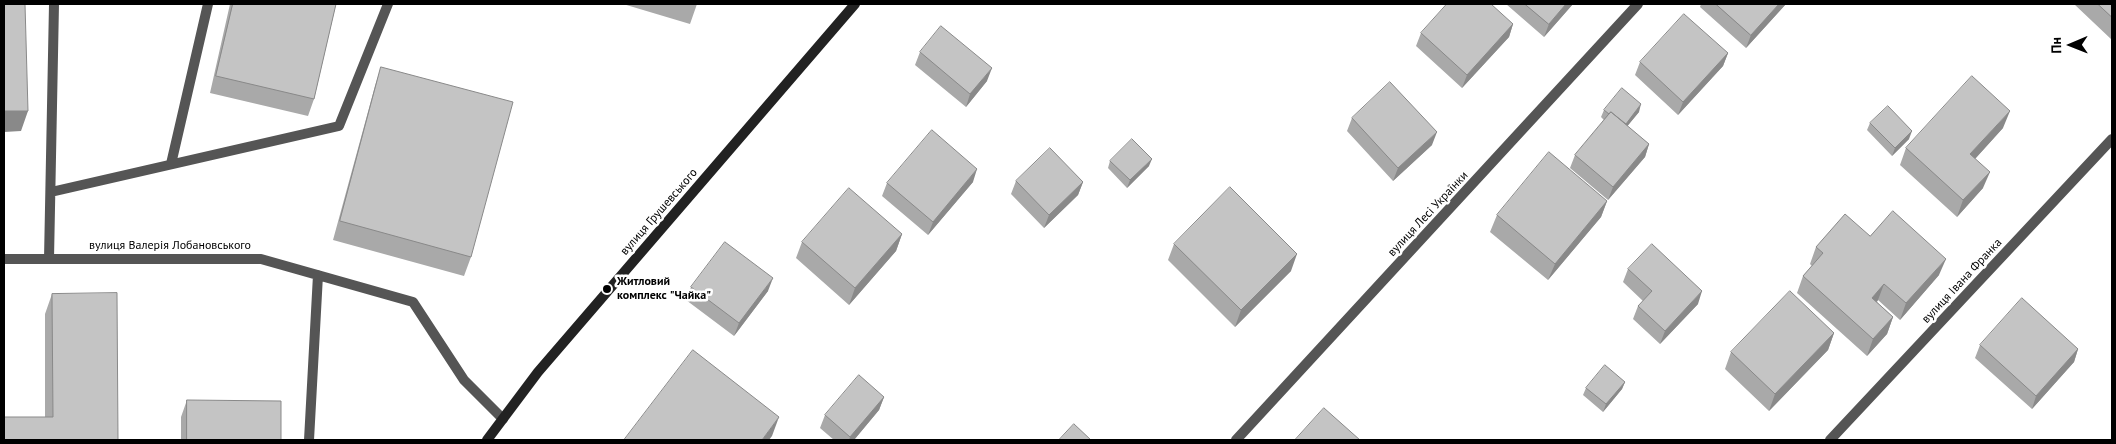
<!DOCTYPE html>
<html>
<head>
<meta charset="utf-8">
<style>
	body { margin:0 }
	#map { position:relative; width:2116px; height:444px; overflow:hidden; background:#fff; font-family:"PT Sans",sans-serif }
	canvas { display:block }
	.frame { position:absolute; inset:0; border:5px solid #000; pointer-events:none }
	.north { position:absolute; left:2046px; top:20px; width:50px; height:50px; -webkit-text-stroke:4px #fff; paint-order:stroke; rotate:269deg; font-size:14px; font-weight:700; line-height:20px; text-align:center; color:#000 }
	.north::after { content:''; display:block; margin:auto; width:18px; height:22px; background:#000; clip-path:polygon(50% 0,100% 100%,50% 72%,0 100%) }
</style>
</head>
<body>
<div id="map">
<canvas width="2116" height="444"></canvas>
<div class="frame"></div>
<div class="north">Пн</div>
</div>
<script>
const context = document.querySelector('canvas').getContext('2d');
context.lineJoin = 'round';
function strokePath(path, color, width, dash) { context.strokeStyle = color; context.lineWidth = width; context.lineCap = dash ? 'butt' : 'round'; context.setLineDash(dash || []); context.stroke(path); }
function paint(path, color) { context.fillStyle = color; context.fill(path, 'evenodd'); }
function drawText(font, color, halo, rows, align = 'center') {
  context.font = font + ' "PT Sans",sans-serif'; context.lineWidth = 5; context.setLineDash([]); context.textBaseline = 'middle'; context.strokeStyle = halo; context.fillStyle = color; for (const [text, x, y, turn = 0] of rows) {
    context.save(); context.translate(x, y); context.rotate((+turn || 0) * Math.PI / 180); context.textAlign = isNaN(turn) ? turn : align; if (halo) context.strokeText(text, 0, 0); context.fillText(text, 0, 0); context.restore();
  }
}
const lane = new Path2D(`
	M171,164L208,4
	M51,192L339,126L388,4
	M4,259H261L413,302L464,380L503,419
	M49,259L54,4
	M309,440L318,275`);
const street = new Path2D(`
	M1236,440L1638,4
	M1830,440L2112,139`);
const secondary = new Path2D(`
	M487,440L538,372L855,4`);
const wall = new Path2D(`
	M230,4H336L314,99L308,116L210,93Z
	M623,4H697L690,24Z
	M1506,4H1573L1544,37Z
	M1701,4H1786L1746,48L1700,7Z
	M2074,4H2112V40Z
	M1513,24L1509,37L1462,88L1416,46L1421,33Z
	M920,52L987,81L966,107L915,65Z
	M1728,53L1723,66L1678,115L1635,75L1640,62Z
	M381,67L471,257L464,276L333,240L375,86Z
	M1604,110L1639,112L1627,126L1649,144L1645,157L1608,200L1570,168L1575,155L1604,120L1601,117Z
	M1352,118L1432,145L1393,181L1347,131Z
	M1870,123L1909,139L1892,156L1867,130Z
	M2003,128L1975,159L1983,188L1957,217L1900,165L1906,148Z
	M1110,161L1149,166L1127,188L1108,168Z
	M1016,181L1083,182L1078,195L1044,228L1011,194Z
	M973,182L928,235L882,196L887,183Z
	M1607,201L1601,217L1548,280L1490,232L1497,215Z
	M902,234L896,251L849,305L796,258L802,242Z
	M1870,236L1939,275L1900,320L1878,300L1877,302L1893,317L1887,334L1867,356L1797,293L1803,276L1812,266L1810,264L1816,247Z
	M1174,244L1291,271L1235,327L1168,260Z
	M1628,269L1698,304L1660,344L1633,319L1638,306L1643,301L1623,282Z
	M691,287L768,291L734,336L686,300Z
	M52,294L118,440L45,417V314Z
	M1834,333L1828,350L1769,411L1725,369L1731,352Z
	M1980,345L2078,349L2074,362L2032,409L1975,358Z
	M1625,382L1622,389L1603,412L1583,395L1586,388Z
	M884,397L879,410L854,440H834L820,428L825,415Z
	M187,400L281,440H181V417Z`);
const shadedWall = new Path2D(`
	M1566,4H1573L1544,37L1549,24Z
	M1779,4H1786L1746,48L1751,35Z
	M1513,24L1509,37L1462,88L1467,75Z
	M1728,53L1723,66L1678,115L1683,102Z
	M992,68L987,81L966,107L970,94Z
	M1641,104L1639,112L1621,134L1623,127Z
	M4,111H28L21,131L4,132Z
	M2010,111L2003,128L1964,171L1970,154Z
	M1912,131L1909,139L1892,156L1895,148Z
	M1437,132L1432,145L1393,181L1398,168Z
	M1649,144L1645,157L1608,200L1613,187Z
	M1152,159L1149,166L1127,188L1130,180Z
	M977,169L973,182L928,235L933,222Z
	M1990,172L1983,188L1957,217L1963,200Z
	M1083,182L1078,195L1044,228L1049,215Z
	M1607,201L1601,217L1548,280L1555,264Z
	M902,234L896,251L849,305L855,288Z
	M1297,254L1291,271L1235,327L1241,310Z
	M1946,259L1939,275L1900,320L1906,303Z
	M773,278L768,291L734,336L739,323Z
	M1884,284L1878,300L1866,315L1872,298Z
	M1702,291L1698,304L1660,344L1665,331Z
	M1893,317L1887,334L1867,356L1873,339Z
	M1834,333L1828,350L1769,411L1775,394Z
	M2078,349L2074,362L2032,409L2036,396Z
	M1625,382L1622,389L1603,412L1606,404Z
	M884,397L879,410L854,440H849L850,437Z
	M779,417L772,436L769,440H762Z`);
const building = new Path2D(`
	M4,4H25L28,111H4Z
	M233,4H336L314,99L216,76Z
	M1447,4H1491L1513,24L1467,75L1421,33Z
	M1525,4H1566L1549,24Z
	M1716,4H1779L1751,35Z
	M2098,4H2112V17Z
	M1684,14L1728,53L1683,102L1640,62Z
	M941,26L992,68L970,94L920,52Z
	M381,67L513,102L471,257L340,221Z
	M1972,76L2010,111L1970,154L1990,172L1963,200L1906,148Z
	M1390,82L1437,132L1398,168L1352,118Z
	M1622,88L1641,104L1626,124L1611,112L1609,114L1604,110Z
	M1888,106L1912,131L1895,148L1870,123Z
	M1611,112L1649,144L1613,187L1575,155Z
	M932,130L977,169L933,222L887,183Z
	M1132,139L1152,159L1130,180L1110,161Z
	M1050,148L1083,182L1049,215L1016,181Z
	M1549,152L1607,201L1555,264L1497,215Z
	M1230,187L1297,254L1241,310L1174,244Z
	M849,188L902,234L855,288L802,242Z
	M1893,211L1946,259L1906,303L1884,284L1872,298L1893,317L1873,339L1803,276L1823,253L1816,247L1845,214L1870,236Z
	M725,242L773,278L739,323L691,287Z
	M1652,244L1702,291L1665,331L1638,306L1652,291L1628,269Z
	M1790,291L1834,333L1775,394L1731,352Z
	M117,293L118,440H4V417H53L52,294Z
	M2022,298L2078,349L2036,396L1980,345Z
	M693,350L779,417L762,440H624Z
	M1605,365L1625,382L1606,404L1586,388Z
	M859,375L884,397L850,437L825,415Z
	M187,400L281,401V440H187Z
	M1324,408L1360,440H1295Z
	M1074,424L1091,440H1059Z`);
const markers = [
	[607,289,5,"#000"]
];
const streetNames = [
	["вулиця Грушевського",659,212,-49],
	["вулиця Лесі Українки",1428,214,-47],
	["вулиця Валерія Лобановського",170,246],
	["вулиця Івана Франка",1962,281,-47]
];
const poiNames = [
	["Житловий",617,282],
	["комплекс \"Чайка\"",617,296]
];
strokePath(lane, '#555', 10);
strokePath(street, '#555', 10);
strokePath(secondary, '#222', 10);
paint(wall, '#a9a9a9');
paint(shadedWall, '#898989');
paint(building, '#c4c4c4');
strokePath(building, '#898989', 1);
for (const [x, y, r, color] of markers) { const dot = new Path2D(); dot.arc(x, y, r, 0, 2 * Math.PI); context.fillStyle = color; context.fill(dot); strokePath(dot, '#fff', 2); }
drawText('12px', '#000', '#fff', streetNames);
drawText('bold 12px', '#000', '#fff', poiNames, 'left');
</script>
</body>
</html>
